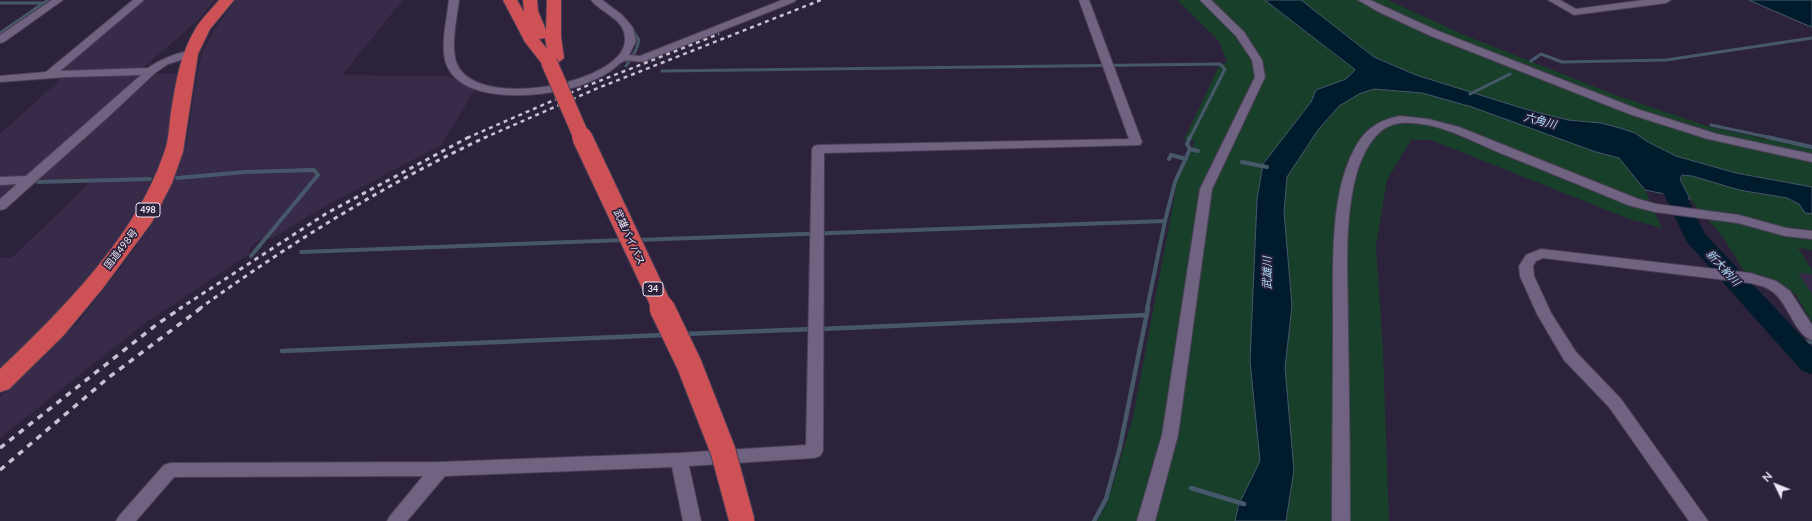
<!DOCTYPE html>
<html>
<head>
<meta charset="utf-8">
<style>
	body { margin:0 }
	#map { position:relative; width:1812px; height:521px; overflow:hidden; background:#2d223b; font-family:Lato,sans-serif }
	canvas { display:block }
	.north { position:absolute; left:1756px; top:465px; width:40px; height:40px; -webkit-text-stroke:3px #2d223b; paint-order:stroke; rotate:313deg; font-size:11px; font-weight:700; line-height:16px; text-align:center; color:#ebe5f6 }
	.north::after { content:''; display:block; margin:auto; width:14px; height:18px; background:#ebe5f6; clip-path:polygon(50% 0,100% 100%,50% 72%,0 100%) }
</style>
</head>
<body>
<div id="map">
<canvas width="1812" height="521"></canvas>
<div class="north">N</div>
</div>
<script>
const context = document.querySelector('canvas').getContext('2d');
context.lineJoin = 'round';
function paint(path, color) { context.fillStyle = color; context.fill(path, 'evenodd'); }
function strokePath(path, color, width, dash) { context.strokeStyle = color; context.lineWidth = width; context.lineCap = dash ? 'butt' : 'round'; context.setLineDash(dash || []); context.stroke(path); }
function drawText(font, color, halo, rows, align = 'center') {
  context.font = font + ' Lato,"Noto Sans JP",sans-serif'; context.lineWidth = 3.5; context.setLineDash([]); context.textBaseline = 'middle'; context.strokeStyle = halo; context.fillStyle = color; for (const [text, x, y, turn = 0] of rows) {
    context.save(); context.translate(x, y); context.rotate((+turn || 0) * Math.PI / 180); context.textAlign = isNaN(turn) ? turn : align; if (halo) context.strokeText(text, 0, 0); context.fillText(text, 0, 0); context.restore();
  }
}
const built = new Path2D(`
	M136,0H215L196,22L136,74L137,77L72,136L0,199V134L63,77L43,78Z
	M236,0H403L342,75L444,76L456,79L475,90L441,145L320,209L273,238H263L251,246L249,254L145,323L0,438V397L76,325L125,262L154,221L173,180L186,146L197,74L203,51L216,27Z
	M156,74H178L164,154L154,177L129,223L99,265L48,326L0,372V258H12L93,179L36,181Z
	M1797,273L1812,274V294Z`);
const green = new Path2D(`
	M1177,0H1265L1355,70L1346,79L1316,90L1311,102L1263,164L1257,199L1250,361L1260,461L1239,504L1235,521H1097L1108,501L1133,417L1177,183L1195,141L1184,140L1219,66L1227,62L1219,41Z
	M1301,0H1388L1464,35L1615,95L1710,127L1812,149V187L1736,173L1676,156L1648,142L1635,133L1620,128L1601,123L1568,120L1525,109L1416,75L1374,57Z
	M1374,89L1422,93L1472,107L1596,152L1619,158L1645,190L1662,228L1629,219L1431,140H1411L1387,180L1376,246L1383,350L1389,521H1286L1294,470L1285,368L1292,306L1284,212L1287,177L1318,130L1339,106L1359,94Z
	M1682,175L1692,176L1739,190L1787,198L1799,204L1805,213L1812,214V250L1798,248L1812,270V274L1798,273L1812,294V323L1797,296L1777,280L1744,271L1723,237L1690,199L1680,179Z`);
const water = new Path2D(`
	M1265,0H1301L1374,57L1416,75L1525,109L1568,120L1601,123L1620,128L1635,133L1648,142L1676,156L1736,173L1812,187V214L1805,213L1799,204L1787,198L1739,190L1692,176L1682,175L1680,179L1690,199L1645,190L1619,158L1596,152L1472,107L1422,93L1374,89L1359,94L1339,106L1318,130L1287,177L1284,212L1292,306L1285,368L1294,470L1286,521H1235L1239,504L1260,461L1250,361L1257,199L1263,164L1311,102L1316,90L1346,79L1355,70Z
	M1749,0H1812V27Z`);
const streamFar2 = new Path2D(`
	M0,3H43
	M0,33L48,0
	M1531,61L1541,54L1562,62L1666,60L1812,38
	M626,66L636,50L639,40L634,32
	M662,71L1220,64L1225,69L1190,138
	M1470,94L1510,74
	M1711,125L1772,138`);
const streamFar1 = new Path2D(`
	M1767,137L1812,147
	M1190,149L1187,144L1190,137
	M1169,159L1171,155L1186,159
	M1242,162L1267,167
	M177,178L245,172L314,170L318,175L251,256
	M38,182L150,179
	M637,240L1165,221
	M301,252L625,240
	M1147,309L1165,221L1175,182L1190,149L1198,151`);
const stream = new Path2D(`
	M820,329L1147,315
	M684,334L813,329
	M1792,342H1812
	M282,351L665,335
	M1191,488L1244,504
	M1094,521L1106,499L1120,447L1148,308`);
const river = new Path2D(`
	M1661,160L1669,161L1672,166L1705,234L1812,347V374L1802,371L1687,242L1650,166L1653,161Z`);
const minor = new Path2D(`
	M52,0H63L4,42L0,43V35Z
	M133,0H144L60,71L148,68C158,61 182,49 194,52L195,54L194,56L168,64L155,73L107,118L5,209L0,210V199L17,184L0,185V177L26,176L141,75L66,77L0,82V76L46,72Z
	M449,0H459C457,18 450,47 457,64C477,112 625,83 625,40C626,19 602,14 591,0H602L621,14L630,24L633,28L636,41L629,55L640,56L782,0H796L794,2L645,61C639,63 629,59 624,61C619,63 614,69 609,72C600,78 589,82 579,86C545,97 457,107 445,60C441,42 447,19 449,0Z
	M1079,0H1089L1142,142L1140,145L824,153L823,451L820,456L814,458L689,466L701,521H683L672,467L445,476L407,521H387L390,516L423,476L174,477L136,521H116L119,516L164,465L170,463L440,462L679,453L806,445L812,149L814,146L818,145L1129,139Z
	M1200,0H1211L1244,32L1262,60L1265,77L1212,189L1178,435L1155,521H1137L1162,435L1200,189L1255,77L1252,60L1236,36Z
	M1358,0H1370L1438,31L1640,110L1717,134L1812,154V162L1708,139L1632,115L1431,36L1377,11Z
	M1548,0H1560L1576,9L1644,0H1671L1666,3L1574,15Z
	M1400,116L1428,119L1459,127L1638,199L1656,204L1739,215L1786,228L1812,231V239L1785,236L1738,223L1655,212L1628,205C1587,188 1546,171 1505,155C1473,142 1436,120 1401,123C1377,125 1365,149 1358,169C1343,218 1348,274 1348,325C1349,390 1350,456 1350,521H1332C1332,459 1333,398 1333,336C1334,280 1327,198 1355,148C1365,129 1379,120 1400,116Z
	M1541,249L1750,273L1776,281L1790,291L1812,325V340C1795,335 1788,303 1773,292C1766,286 1758,285 1750,283L1543,258L1536,261L1533,266L1534,276L1551,313L1576,352L1621,399L1708,521H1689L1609,407L1564,360L1537,314L1520,276L1519,266L1526,255Z`);
const highway = new Path2D(`
	M219,0H234L210,29L198,54L183,152L172,183L152,222L103,288L63,336L9,389L0,392V369C62,310 136,236 164,153C169,141 169,125 171,112C176,82 180,54 196,28C202,18 212,9 219,0Z
	M503,0H517L524,12L523,0H537L538,11L546,30L547,0H561V37L564,58L555,65L549,67L543,65L525,42ZM545,38L547,49L539,39Z`);
const railFar2 = new Path2D(`
	M467,138L584,87L719,34
	M484,138L598,88L821,0`);
const railFar1 = new Path2D(`
	M179,309L327,213L469,137
	M199,309C289,244 385,184 486,137`);
const rail = new Path2D(`
	M0,448L156,325L181,308
	M0,470L108,378L201,308`);
const highwayBridgeFar2 = new Path2D(`
	M549,62L582,138`);
const highwayBridgeFar1 = new Path2D(`
	M582,137L663,309`);
const highwayBridge = new Path2D(`
	M662,308L689,364L723,451L742,521`);
const shields = [
	[148,210,24],
	[653,289,20]
];
const shieldNames = [
	["498",148,210],
	["34",653,289]
];
const streetNames = [
	["武雄バイパス",629,237,65],
	["国道498号",121,249,-52]
];
const waterNames = [
	["六角川",1540,121,15],
	["新大納川",1723,268,47],
	["武雄川",1267,273,-90]
];
paint(built, '#382a49');
paint(green, '#183f29');
paint(water, '#001c2c');
strokePath(water, '#465869', 1);
strokePath(streamFar2, '#465869', 3);
strokePath(streamFar1, '#465869', 4);
strokePath(stream, '#465869', 4.5);
paint(river, '#001c2c');
strokePath(minor, '#493f55', 2);
strokePath(highway, '#493f55', 2);
paint(minor, '#706381');
paint(highway, '#ce5156');
strokePath(railFar2, '#c8c1d4', 2.5, [4, 4]);
strokePath(railFar1, '#c8c1d4', 3, [4.5, 4.5]);
strokePath(rail, '#c8c1d4', 3.5, [6, 6]);
strokePath(highwayBridgeFar2, '#493f55', 18, []);
strokePath(highwayBridgeFar1, '#493f55', 22, []);
strokePath(highwayBridge, '#493f55', 27, []);
strokePath(highwayBridgeFar2, '#ce5156', 16);
strokePath(highwayBridgeFar1, '#ce5156', 20);
strokePath(highwayBridge, '#ce5156', 25);
for (const [x, y, w] of shields) { const box = new Path2D(); box.roundRect(x - w / 2, y - 7, w, 14, 3); context.fillStyle = '#2d223b'; context.fill(box); strokePath(box, '#ebe5f6', 1); }
drawText('bold 9px', '#ebe5f6', null, shieldNames);
drawText('10px', '#ebe5f6', '#2d223b', streetNames);
drawText('italic 11px', '#a7dbf8', '#2d223b', waterNames);
</script>
</body>
</html>
